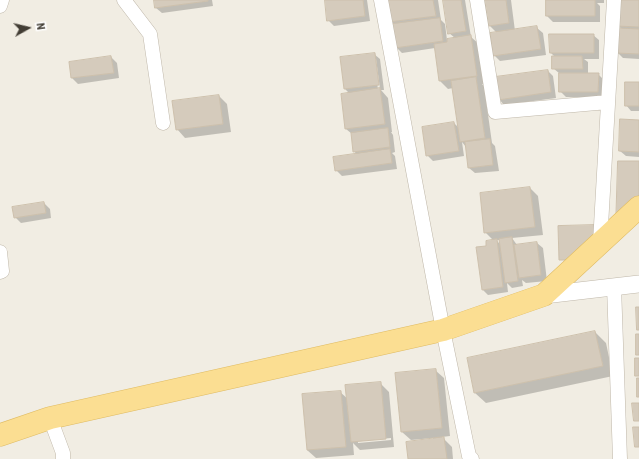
<!DOCTYPE html>
<html>
<head>
<meta charset="utf-8">
<style>
	body { margin:0 }
	#map { position:relative; width:639px; height:459px; overflow:hidden; background:#f1ede3; font-family:"Roboto Condensed",sans-serif }
	canvas { display:block }
	.north { position:absolute; left:8px; top:8px; width:40px; height:40px; -webkit-text-stroke:3px #fff; paint-order:stroke; rotate:82deg; font-size:11px; font-weight:700; line-height:16px; text-align:center; color:#423d34 }
	.north::after { content:''; display:block; margin:auto; width:14px; height:18px; background:#423d34; clip-path:polygon(50% 0,100% 100%,50% 72%,0 100%) }
</style>
</head>
<body>
<div id="map">
<canvas width="639" height="459"></canvas>
<div class="north">N</div>
</div>
<script>
const context = document.querySelector('canvas').getContext('2d');
context.lineJoin = 'round';
function paint(path, color) { context.fillStyle = color; context.fill(path, 'evenodd'); }
function strokePath(path, color, width, dash) { context.strokeStyle = color; context.lineWidth = width; context.lineCap = dash ? 'butt' : 'round'; context.setLineDash(dash || []); context.stroke(path); }
const shadow = new Path2D(`
	M155,0H212L213,6L162,13L156,8Z
	M326,0H367L370,21L334,26L328,20Z
	M387,0H438L441,20L445,24L447,40L455,38L449,33L444,0H465L471,37L479,44L485,84H482L484,86L492,143L495,146L499,171L475,173L469,168L466,147L462,142L464,156L433,161L427,155L454,123L459,128L453,88L448,89L440,81L435,48L402,53L396,47Z
	M486,0H511L515,31L537,28L543,33L546,55L500,61L494,55L497,33L490,26Z
	M550,0H604V3H597L600,6V22H553L547,16Z
	M639,0V59L623,58L618,53L622,29L618,26Z
	M593,35L599,40V59H584L588,62V74H598L604,80V98L566,97L560,91V74L553,68L555,57L551,53Z
	M374,54L380,59L384,90H381L388,98L392,132H391L393,135L395,152L392,153L395,156L397,169L342,176L336,170L357,155L354,151L352,134L346,129L349,93L345,89ZM374,59H376L380,89L378,90Z
	M111,57L117,63L119,78L78,84L72,78L70,62Z
	M548,71L553,76L556,98L504,105L499,99Z
	M639,83V111H631L626,105Z
	M219,96L227,104L231,132L185,138L177,129Z
	M639,121V157L626,156L620,151Z
	M530,188L538,196L543,235L512,238L517,245L537,243L543,248L547,281L526,283L522,280L523,286L512,288L507,283L508,292L488,295L483,290L488,247L494,241L485,232ZM496,240H500L501,245Z
	M44,203L50,209L51,218L21,223L15,217Z
	M595,332L606,343L613,376L486,403L475,393Z
	M435,370L444,378L450,436L442,437L452,447L453,459H409L433,440V438L411,440L402,432Z
	M380,383L389,392L394,447L360,450L353,443L354,455L316,458L307,450L340,392L348,399ZM391,438V440L358,443V441Z`);
const building = new Path2D(`
	M154,0H208V1L155,8Z
	M325,0H363L365,16L327,21Z
	M386,0H433L436,16L389,22Z
	M443,0H461L466,31L448,34Z
	M485,0H506L509,23L489,26Z
	M546,0H595V16H546Z
	M619,0H639V27L617,26Z
	M440,18L443,41L395,48L392,24Z
	M537,26L541,49L493,56L490,33Z
	M618,28L639,29V54L617,53Z
	M549,34H594V53H550Z
	M471,35L477,76L439,81L434,44L447,42V39Z
	M375,53L379,85L344,89L340,57Z
	M111,56L114,73L71,78L69,62Z
	M552,56H582L583,69H552Z
	M548,70L551,92L498,100L495,77Z
	M559,73H599L598,92H559Z
	M476,77L485,138L460,142L451,81Z
	M625,82H639V106H625Z
	M380,88L385,124L345,129L341,94Z
	M219,95L223,124L176,130L172,101Z
	M620,119L639,120V152L619,151Z
	M454,122L459,151L426,156L422,127Z
	M388,128L390,147L353,152L351,133Z
	M490,139L493,165L468,168L465,142Z
	M390,149L392,163L335,171L333,157Z
	M618,161H639V202L616,223Z
	M530,187L535,227L484,233L480,193Z
	M44,202L46,213L14,218L12,207Z
	M595,225V237L573,260H559L558,226Z
	M512,237L518,281L505,283L499,239Z
	M497,239L503,287L482,290L476,247L486,246V241Z
	M537,242L541,275L519,278L514,245Z
	M636,307H639V330H637Z
	M595,331L603,366L474,393L467,358Z
	M636,334H639V355H636Z
	M635,358H639V376H635Z
	M436,369L442,428L401,432L395,373Z
	M637,378H639V397H637Z
	M381,382L386,439L351,442L345,385Z
	M341,391L346,447L307,450L302,394Z
	M632,403H639V421H634Z
	M633,427H639V447H635Z
	M444,437L447,459H408L406,442Z`);
const minor = new Path2D(`
	M124,0L150,34L163,123
	M381,0L443,330L469,456L472,459
	M477,0L495,112L608,102
	M0,6L2,0
	M600,243L614,0
	M0,252L2,271L0,272
	M614,286L620,459
	M50,418L63,453V459`);
const tertiary = new Path2D(`
	M544,295L639,284`);
const primary = new Path2D(`
	M0,435L50,418L443,330L544,295L639,207`);
paint(shadow, '#0003');
paint(building, '#d5cbbc');
strokePath(building, '#cdc0ac', 1);
strokePath(minor, '#bfb7a9', 15);
strokePath(tertiary, '#bfb7a9', 18);
strokePath(primary, '#dfbb63', 23);
strokePath(minor, '#fff', 14);
strokePath(tertiary, '#fff', 17);
strokePath(primary, '#fbde92', 22);
</script>
</body>
</html>
